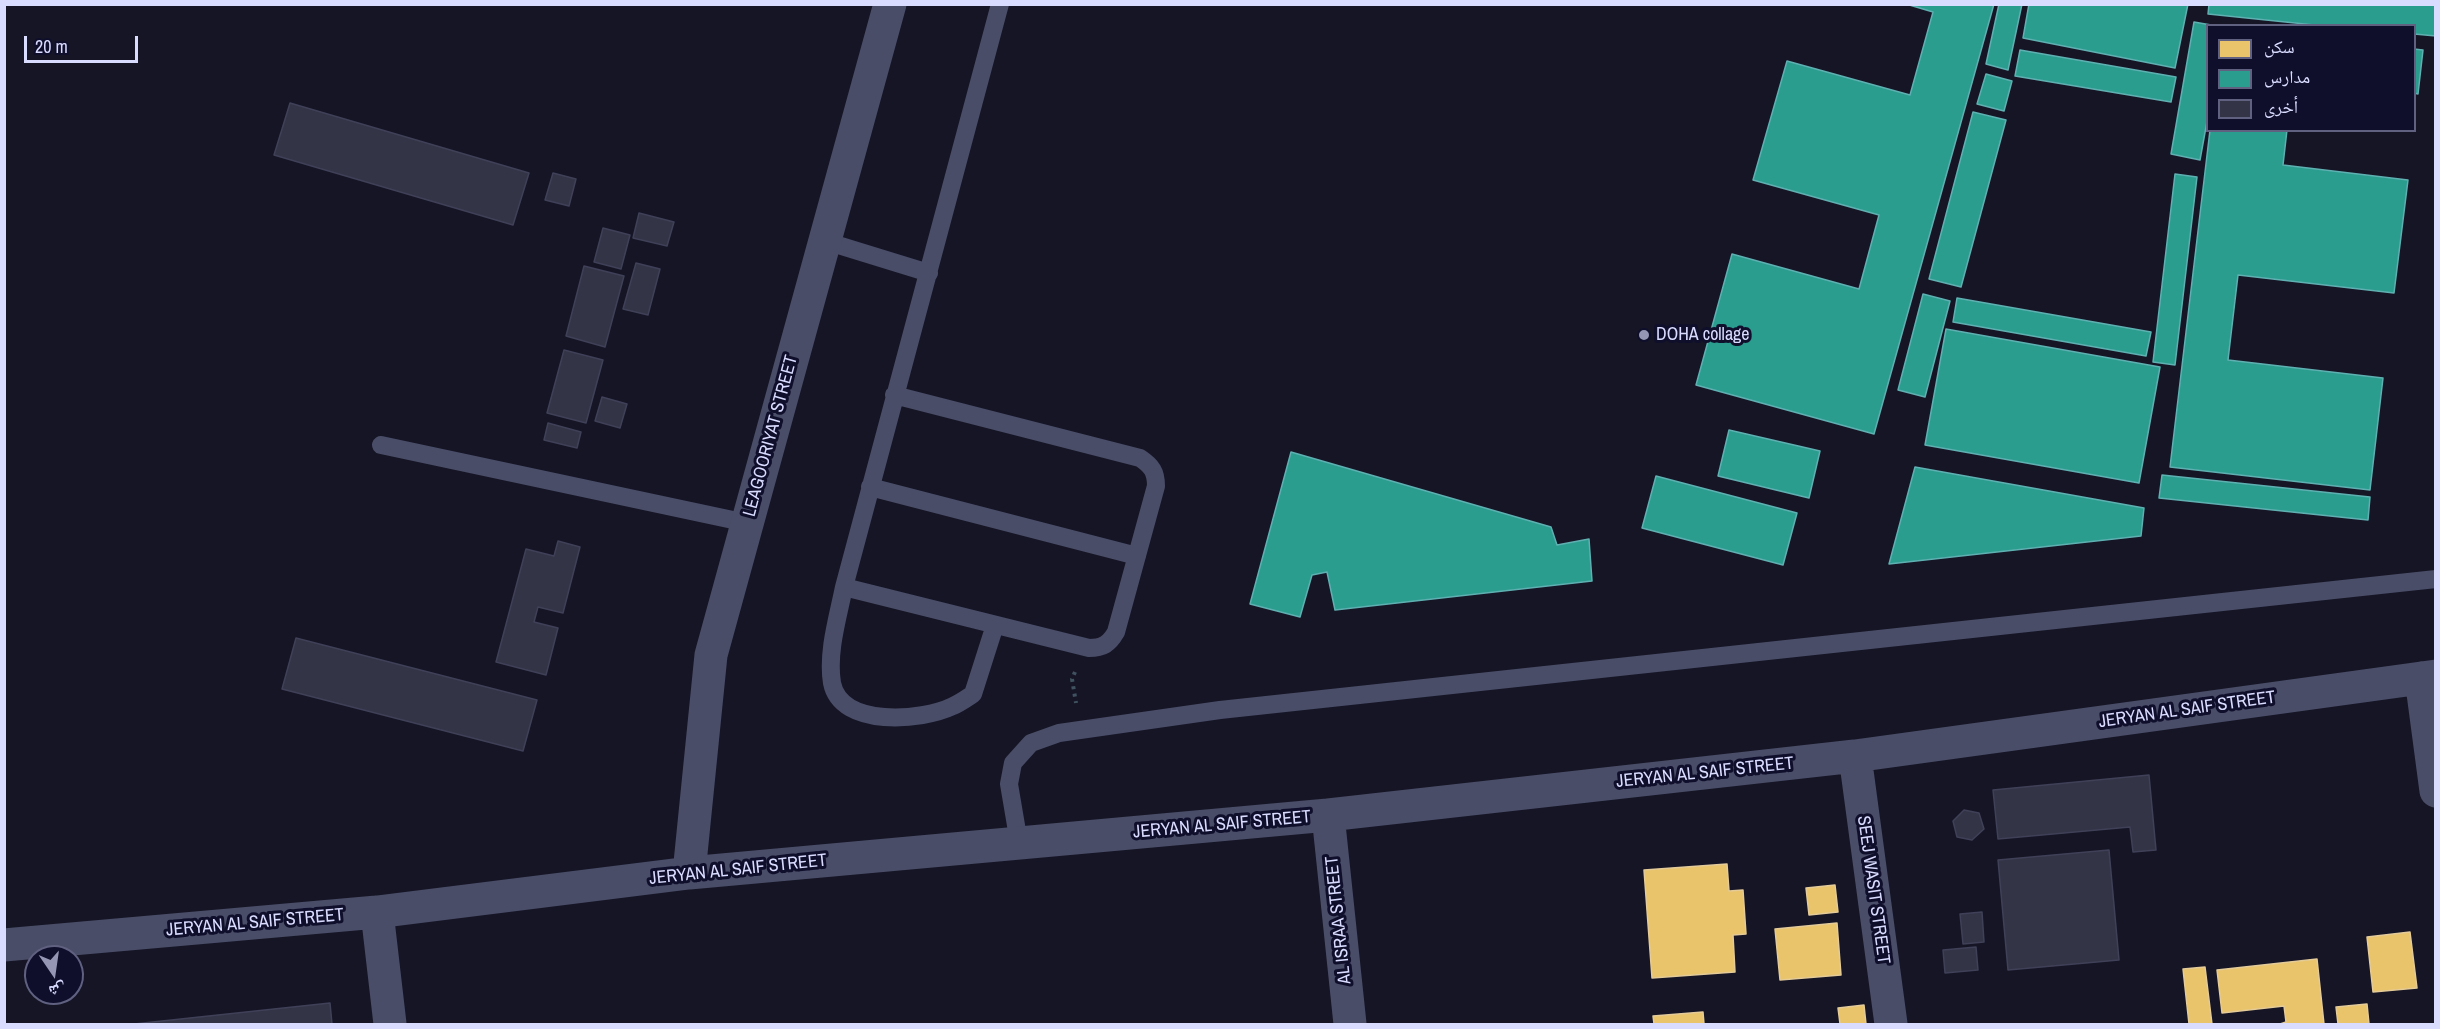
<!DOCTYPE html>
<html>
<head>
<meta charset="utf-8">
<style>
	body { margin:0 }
	#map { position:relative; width:2440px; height:1029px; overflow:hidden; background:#151526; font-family:"Archivo Narrow","Noto Naskh Arabic",sans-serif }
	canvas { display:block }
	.frame { position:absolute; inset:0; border:6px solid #dadcff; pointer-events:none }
	.legend { position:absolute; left:2206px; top:24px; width:210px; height:108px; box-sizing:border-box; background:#0f0f2c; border:2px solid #606180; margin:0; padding:8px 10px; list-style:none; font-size:18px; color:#dadcff }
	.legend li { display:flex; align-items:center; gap:12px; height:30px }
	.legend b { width:30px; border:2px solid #606180 }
	.north { position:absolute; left:24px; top:945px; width:60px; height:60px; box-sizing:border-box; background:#0f0f2c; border:2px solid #606180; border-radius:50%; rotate:167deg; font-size:16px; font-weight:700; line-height:24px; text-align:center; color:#dadcff }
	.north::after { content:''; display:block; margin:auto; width:21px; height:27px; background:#9596b3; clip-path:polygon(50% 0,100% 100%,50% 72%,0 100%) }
	.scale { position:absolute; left:24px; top:36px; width:114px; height:27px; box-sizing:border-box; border:3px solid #dadcff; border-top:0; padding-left:8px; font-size:18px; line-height:21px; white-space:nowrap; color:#dadcff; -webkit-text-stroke:4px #0f0f2c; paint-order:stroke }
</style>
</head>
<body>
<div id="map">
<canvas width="2440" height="1029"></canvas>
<div class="frame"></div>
<ul class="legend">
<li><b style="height:16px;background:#e9c46a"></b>سكن</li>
<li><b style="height:16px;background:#2a9d8f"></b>مدارس</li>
<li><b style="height:16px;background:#343447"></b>أخرى</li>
</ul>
<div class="north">ش</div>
<div class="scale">20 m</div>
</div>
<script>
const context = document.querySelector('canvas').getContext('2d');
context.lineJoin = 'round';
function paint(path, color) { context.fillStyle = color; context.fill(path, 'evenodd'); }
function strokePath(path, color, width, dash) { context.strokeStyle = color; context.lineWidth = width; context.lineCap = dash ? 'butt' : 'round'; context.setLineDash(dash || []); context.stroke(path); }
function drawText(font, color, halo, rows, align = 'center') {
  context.font = font + ' "Archivo Narrow",sans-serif'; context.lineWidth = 6; context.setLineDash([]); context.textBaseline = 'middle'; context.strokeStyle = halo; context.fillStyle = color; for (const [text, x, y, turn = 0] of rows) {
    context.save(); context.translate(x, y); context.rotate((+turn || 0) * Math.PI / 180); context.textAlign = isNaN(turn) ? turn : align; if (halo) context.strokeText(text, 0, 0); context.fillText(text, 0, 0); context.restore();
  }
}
const homes = new Path2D(`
	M1727,864L1729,891L1743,890L1746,934L1733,935L1735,972L1652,978L1644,870Z
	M1835,885L1838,912L1809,915L1806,888Z
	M1837,923L1841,975L1780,980L1775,929Z
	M2410,932L2417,988L2373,992L2367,937Z
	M2317,959L2324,1024H2280L2286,1022L2284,1006L2222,1013L2217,970Z
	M2205,967L2212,1024H2189L2183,969Z
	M2367,1004L2369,1024H2338L2336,1007Z
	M1864,1005L1866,1024H1840L1838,1008Z
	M1703,1012L1704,1024H1654L1653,1016Z`);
const schools = new Path2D(`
	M1906,4H1994L1874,434L1696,385L1732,254L1859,289L1879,215L1753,180L1787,61L1910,95L1933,12Z
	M1999,4H2022L2008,70L1986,64Z
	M2029,4H2188L2175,68L2023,38Z
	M2209,4H2436V36L2414,34V26H2324L2208,14Z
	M2194,22L2217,26H2208V116L2200,160L2171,154Z
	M2414,49L2423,50L2418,94L2414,93Z
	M2020,50L2176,77L2171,102L2015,76Z
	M1986,74L2012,81L2004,111L1977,104Z
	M1973,112L2006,120L1961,287L1929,279Z
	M2210,130H2287L2283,165L2408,180L2394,293L2238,275L2228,360L2383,378L2370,490L2170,467Z
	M2175,174L2197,177L2175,365L2153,362Z
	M1923,294L1950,301L1925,397L1898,390Z
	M1957,298L2151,332L2146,356L1953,322Z
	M1946,329L2160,367L2139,483L1925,445Z
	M1729,430L1820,451L1809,498L1718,476Z
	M1291,452L1551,527L1557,545L1589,539L1592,581L1335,610L1327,572L1312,575L1300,617L1250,604Z
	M1915,467L2144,508L2141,536L1889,564Z
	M2162,475L2370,497L2368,520L2159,498Z
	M1656,476L1797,513L1783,565L1642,528Z`);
const building = new Path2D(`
	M290,103L529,173L513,225L274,155Z
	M553,173L576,179L569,206L545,200Z
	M639,213L674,222L667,246L633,238Z
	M603,228L630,235L621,269L594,262Z
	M636,263L660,269L648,315L623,309Z
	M584,266L624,276L605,347L566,336Z
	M564,350L603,360L586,423L547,413Z
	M602,397L627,404L620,428L595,421Z
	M548,423L581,432L577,448L544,440Z
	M558,541L580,547L563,613L538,607L534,622L558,628L546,675L496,662L526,549L554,556Z
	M296,638L537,700L523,751L282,689Z
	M2149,775L2156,850L2133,852L2130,827L1998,839L1993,790Z
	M1964,810L1979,813L1984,829L1972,840L1957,837L1953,821Z
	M2109,850L2119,960L2008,970L1998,860Z
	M1982,912L1984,942L1963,944L1960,914Z
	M1976,947L1978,970L1945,973L1943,950Z
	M330,1003L332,1024H134Z`);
const path = new Path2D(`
	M1075,672L1072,679L1076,703`);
const service = new Path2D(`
	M825,241L929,273
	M381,445L747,523
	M870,487L1137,556
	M844,587L1089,648C1103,648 1109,644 1116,632L1156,486C1156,472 1152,466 1140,458L894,395
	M995,625L973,694C967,698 960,703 953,706C922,721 841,728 832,683C827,652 838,617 844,587L1000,4
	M1019,843L1009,784L1013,763L1031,743L1059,733L1220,710L2436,579`);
const minor = new Path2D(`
	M2421,678L2436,791
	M1855,756L1891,1024
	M1328,815L1350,1024
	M689,873L711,655L890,4
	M377,912L390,1024
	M4,945L377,912L689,873L1328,815L1855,756L2436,676`);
const markers = [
	[1644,335,6,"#9596b3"]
];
const poiNames = [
	["DOHA collage",1656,335]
];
const streetNames = [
	["LEAGOORIYAT STREET",771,436,-75],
	["JERYAN AL SAIF STREET",2187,710,-8],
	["JERYAN AL SAIF STREET",1705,773,-6],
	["JERYAN AL SAIF STREET",1222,825,-5],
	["JERYAN AL SAIF STREET",738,870,-6],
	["SEEJ WASIT STREET",1873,890,82],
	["AL ISRAA STREET",1339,920,-96],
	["JERYAN AL SAIF STREET",255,923,-5]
];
paint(homes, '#e9c46a');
strokePath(homes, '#e4cb97', 1.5);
paint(schools, '#2a9d8f');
strokePath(schools, '#5fb0b1', 1.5);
paint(building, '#343447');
strokePath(building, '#404058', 1.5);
strokePath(path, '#40525f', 4, [3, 4.5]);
strokePath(service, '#4a4d67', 18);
strokePath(minor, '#4a4d67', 33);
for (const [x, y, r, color] of markers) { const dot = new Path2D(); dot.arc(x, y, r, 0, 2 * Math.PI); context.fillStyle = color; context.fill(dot); strokePath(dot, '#0f0f2c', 2); }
drawText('18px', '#dadcff', '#0f0f2c', poiNames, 'left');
drawText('18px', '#dadcff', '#0f0f2c', streetNames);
</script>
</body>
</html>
